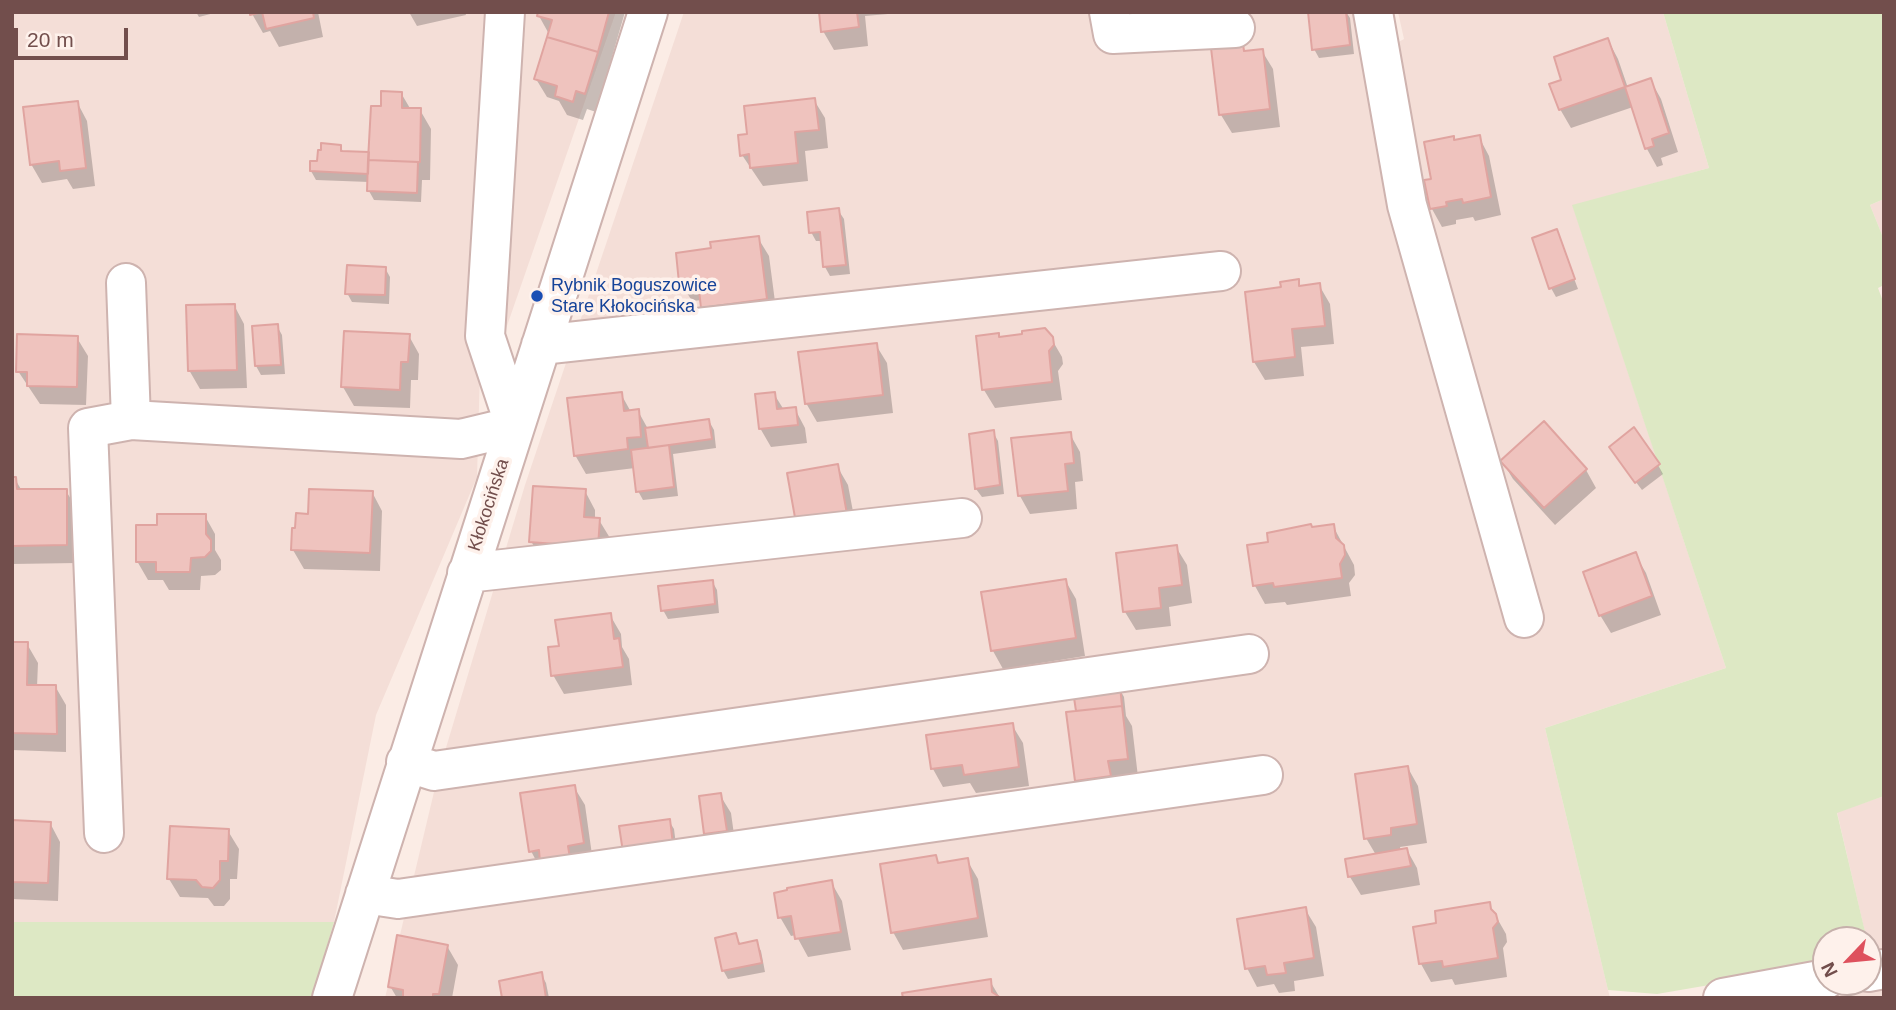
<!DOCTYPE html>
<html>
<head>
<meta charset="utf-8">
<style>
	body { margin:0 }
	#map { position:relative; width:1896px; height:1010px; overflow:hidden; background:#fbece5; font-family:Helvetica,sans-serif }
	canvas { display:block }
	.frame { position:absolute; inset:0; border:14px solid #724e4c; pointer-events:none }
	.north { position:absolute; left:1812px; top:926px; width:70px; height:70px; box-sizing:border-box; background:#fef1eb; border:2px solid #c6b0ab; border-radius:50%; rotate:244deg; font-size:19px; font-weight:700; line-height:28px; text-align:center; color:#724e4c }
	.north::after { content:''; display:block; margin:auto; width:24px; height:32px; background:#de515d; clip-path:polygon(50% 0,100% 100%,50% 72%,0 100%) }
	.scale { position:absolute; left:14px; top:28px; width:114px; height:32px; box-sizing:border-box; border:4px solid #724e4c; border-top:0; padding-left:9px; font-size:21px; line-height:24px; white-space:nowrap; color:#724e4c; -webkit-text-stroke:5px #fef1eb; paint-order:stroke }
</style>
</head>
<body>
<div id="map">
<canvas width="1896" height="1010"></canvas>
<div class="frame"></div>
<div class="north">N</div>
<div class="scale">20 m</div>
</div>
<script>
const context = document.querySelector('canvas').getContext('2d');
context.lineJoin = 'round';
function paint(path, color) { context.fillStyle = color; context.fill(path, 'evenodd'); }
function strokePath(path, color, width, dash) { context.strokeStyle = color; context.lineWidth = width; context.lineCap = dash ? 'butt' : 'round'; context.setLineDash(dash || []); context.stroke(path); }
function drawText(font, color, halo, rows, align = 'center') {
  context.font = font + ' Helvetica,sans-serif'; context.lineWidth = 7; context.setLineDash([]); context.textBaseline = 'middle'; context.strokeStyle = halo; context.fillStyle = color; for (const [text, x, y, turn = 0] of rows) {
    context.save(); context.translate(x, y); context.rotate((+turn || 0) * Math.PI / 180); context.textAlign = isNaN(turn) ? turn : align; if (halo) context.strokeText(text, 0, 0); context.fillText(text, 0, 0); context.restore();
  }
}
const residential = new Path2D(`
	M12,12H490L477,477L376,715L334,922H12Z
	M520,12H616L500,346Z
	M684,12H1357L1366,60L1404,39L1398,12H1663L1709,168L1573,206L1726,668L1545,728L1610,998H385L439,771L525,485Z
	M1884,199V240L1870,205Z
	M1884,796V969L1874,971L1837,812Z
	M1884,981V998H1782Z`);
const green = new Path2D(`
	M1663,12H1884V199L1870,205L1884,240V285L1878,288L1884,304V796L1837,813L1867,940H1826V965L1657,994L1608,990L1545,728L1726,668L1572,205L1709,168Z
	M12,922H334L312,998H12Z`);
const shadow = new Path2D(`
	M196,12H218L199,17Z
	M251,12H318L323,37L279,47L270,31L263,33Z
	M409,12H465L466,15L417,26Z
	M540,12H625L596,112L587,109L583,120L567,115L559,101L547,97L536,79L549,34L539,16Z
	M821,12H888V14L865,16L868,46L834,50L823,31Z
	M1318,12H1346L1350,18L1354,54L1319,58L1314,49Z
	M1608,40L1618,59L1628,88L1651,81L1661,99L1678,152L1661,158L1663,165L1657,167L1647,149L1633,107L1571,128L1560,109L1564,81Z
	M1242,46L1245,53L1262,51L1273,69L1280,127L1232,133L1221,115Z
	M401,93L411,110H420L431,129L430,180H422L421,202L374,200L369,191V182L316,180L311,171L340,146L344,153L370,154L382,108Z
	M814,100L825,118L828,148L805,151L808,181L763,186L742,155L749,135Z
	M77,102L87,121L95,186L73,189L67,179L42,183L31,164Z
	M1479,137L1489,156L1501,215L1475,221L1473,217L1456,220V224L1442,227L1432,209L1433,180L1455,142Z
	M838,210L844,219L850,274L830,276L825,267L822,241H816L811,232Z
	M1556,231L1578,289L1556,297L1551,288Z
	M758,238L769,256L777,317L714,326L703,308L702,300L692,301L681,283L713,250Z
	M385,268L390,277L389,304L352,302L347,293Z
	M1298,281L1301,287L1319,285L1330,304L1334,344L1301,347L1304,376L1265,380L1254,362L1283,289Z
	M234,305L244,324L247,388L200,389L189,370Z
	M277,326L282,335L285,374L261,375L256,366Z
	M409,336L419,354L418,380H411L410,408L354,406L343,387Z
	M77,338L88,356L86,405L40,404L18,371Z
	M1051,338L1062,357L1063,364L1058,371L1062,400L995,408L984,390L1000,339Z
	M876,345L887,363L893,413L817,422L806,403Z
	M621,394L631,412L638,411L648,429L709,421L714,430L716,448L673,454L678,496L643,500L638,491L635,468L586,474L575,455Z
	M774,394L784,410L795,409L805,428L807,443L771,447L760,428Z
	M993,432L998,441L1004,494L982,497L976,489Z
	M1070,434L1080,452L1083,481L1075,482L1077,509L1030,514L1020,496Z
	M1616,456L1658,465L1663,474L1642,490Z
	M1502,461L1586,470L1596,488L1555,525L1513,479Z
	M837,466L848,485L857,533L798,523Z
	M12,479H15L22,491H66L77,509V563L12,564Z
	M585,491L595,510V519L599,520L610,538L542,560L531,541Z
	M372,492L382,511L380,571L304,569L293,550L310,516Z
	M205,516L215,534V550L221,560V570L215,575L201,576L200,590H169L163,580H148L137,561Z
	M1333,526L1354,565L1355,575L1349,583L1351,596L1287,605L1285,602L1265,604L1255,586L1270,543Z
	M1176,547L1187,565L1192,603L1169,607L1171,626L1136,630L1125,612L1118,554Z
	M1635,554L1646,573L1661,615L1611,633L1600,615Z
	M1065,580L1076,599L1085,656L1003,669L993,651L983,594Z
	M712,581L717,590L719,613L668,619L663,610Z
	M610,615L621,634L622,647L629,659L632,685L564,694L553,675L561,647Z
	M12,644H27L38,663L37,687L55,686L66,705V752L12,750Z
	M1119,688L1124,697L1126,716L1132,726L1138,777L1088,799L1077,780V713Z
	M1012,725L1023,743L1029,786L976,793L970,783L943,787L933,769Z
	M1408,768L1418,786L1427,843L1400,847L1401,851L1407,850L1417,868L1420,885L1361,895L1350,877L1347,860L1376,855L1366,838Z
	M574,787L585,805L593,862L541,870L531,851Z
	M720,795L731,813L736,849L716,852L705,833Z
	M669,821L674,829L677,853L630,860Z
	M12,822L50,823L60,842L58,901L12,899Z
	M228,831L239,849L237,879H230V899L224,906H214L208,898L180,897L169,879Z
	M935,857L939,864L967,860L978,879L988,937L903,950L893,932Z
	M831,882L842,901L851,950L808,957L796,935L791,936L780,917Z
	M1489,904L1506,934L1507,942L1503,948L1507,977L1455,985L1452,979L1431,982L1421,964L1415,928L1438,924Z
	M1305,909L1316,927L1324,976L1294,981L1295,991L1279,993L1274,984L1257,987L1247,968Z
	M736,935L741,946L756,942L761,951L765,972L728,979L723,970Z
	M447,946L458,965L452,998H397L390,986Z
	M541,974L546,983L549,998H504Z
	M990,981L1000,998H905Z`);
const building = new Path2D(`
	M250,12H313L314,18L266,29L262,12L250,15Z
	M538,12H609L598,52L547,37L552,20L537,16Z
	M819,12H857L859,27L821,32Z
	M1308,12H1346L1350,45L1312,50Z
	M547,37L598,52L585,94L576,91L573,102L555,96L557,86L534,79Z
	M1608,38L1625,87L1559,110L1549,84L1561,80L1554,57Z
	M1243,44L1244,51L1263,49L1270,109L1219,115L1211,48Z
	M1651,78L1669,133L1652,139L1654,146L1645,149L1625,87Z
	M381,91L402,92V108H421L420,162L368,160L371,106H381Z
	M815,98L819,130L795,132L798,163L750,168L749,154L740,156L738,135L747,134L744,106Z
	M78,101L86,168L60,171L59,161L30,165L23,107Z
	M1480,135L1491,197L1463,203L1462,199L1446,202L1447,206L1430,209L1424,180L1431,179L1424,142L1454,136V140Z
	M321,143L341,145V151L369,152L368,174L310,171V161H317L318,150H321Z
	M368,160L418,162L417,193L367,191Z
	M839,208L846,265L823,267L820,232L809,233L807,212Z
	M1557,229L1575,279L1549,289L1532,238Z
	M759,236L767,299L701,308L698,281L679,283L676,253L711,248L710,242Z
	M347,265L386,267L385,295L345,294Z
	M1299,279V286L1320,283L1325,326L1292,329L1295,357L1253,362L1245,292L1281,287L1280,282Z
	M235,304L237,370L188,371L186,305Z
	M278,324L281,365L255,366L252,326Z
	M1045,328L1053,337L1054,345L1049,351L1052,382L982,390L976,336L999,333V337L1022,334V331Z
	M344,331L410,334L408,362H401L400,390L341,387Z
	M17,334L78,336L77,387L27,386V372H16Z
	M877,343L883,395L805,404L798,352Z
	M622,392L624,411L639,409L641,437L627,438L628,449L574,456L567,398Z
	M775,392L777,409L796,407L798,425L759,429L755,394Z
	M709,419L712,439L648,448L645,428Z
	M1544,421L1587,469L1544,508L1500,461Z
	M1634,427L1660,464L1635,483L1609,447Z
	M994,430L1000,485L975,489L969,434Z
	M1071,432L1074,463L1065,464L1068,491L1018,496L1011,438Z
	M669,445L674,487L636,492L631,450Z
	M838,464L847,514L796,523L787,473Z
	M12,477H16L17,489H67V545L12,546Z
	M533,486L586,489L584,517L600,518L598,547L529,542Z
	M309,489L373,491L370,553L291,550L292,528H295L296,513L308,514Z
	M157,514H206V534L211,540V551L205,557L191,558L190,572H156V562H136V525H157Z
	M1311,524L1312,527L1334,524L1336,538L1344,545L1345,555L1340,564L1342,578L1274,587L1273,583L1253,586L1247,545L1268,542L1267,533Z
	M1177,545L1182,585L1159,588L1161,608L1123,612L1116,553Z
	M1636,552L1652,596L1599,616L1583,572Z
	M1066,579L1076,638L991,651L981,592Z
	M713,580L715,604L661,611L658,586Z
	M611,613L614,639L619,638L623,667L551,676L548,647L559,646L555,620Z
	M12,642H28L27,685H56L57,734L12,733Z
	M1120,686L1122,706L1076,711L1073,691Z
	M1122,706L1128,759L1108,761L1111,776L1075,781L1066,712Z
	M1013,723L1019,767L964,775L962,765L931,769L926,735Z
	M1408,766L1417,824L1391,828V835L1364,839L1355,774Z
	M575,785L584,843L568,846L570,858L540,862L539,850L529,852L520,793Z
	M721,793L727,831L704,834L699,796Z
	M670,819L673,845L623,852L619,826Z
	M12,820L51,822L48,883L12,882Z
	M170,826L229,829L228,861H220V880L213,888L202,887L196,880L167,879Z
	M1407,848L1411,866L1348,877L1345,859Z
	M936,855L938,863L968,858L978,918L891,933L880,864Z
	M832,880L841,932L795,939L791,916L778,918L774,893L787,890V888Z
	M1490,902L1491,909L1496,914L1498,922L1493,928L1498,958L1443,967L1442,961L1419,964L1413,927L1436,923L1435,911Z
	M1306,907L1314,958L1284,963L1286,973L1267,975L1265,966L1245,969L1237,919Z
	M736,933L739,944L757,940L762,963L722,971L715,938Z
	M397,935L448,945L439,994H433V998H403V990L388,987Z
	M542,972L546,998H502L499,981Z
	M991,979L992,992L1001,998H903L902,993Z`);
const minor = new Path2D(`
	M1109,12L1113,34L1235,28
	M1373,12L1407,205L1524,618
	M126,283L131,420L461,439L515,426L485,336L505,12
	M541,345L1221,271
	M467,573L962,518
	M406,762L434,771L1249,654
	M104,833L88,428L131,420
	M365,894L398,899L1263,775
	M1868,972L1884,969
	M332,998L648,12
	M1723,998L1826,979`);
const markers = [
	[537,296,7,"#1a4fb4"]
];
const transitNames = [
	["Rybnik Boguszowice",551,286],
	["Stare Kłokocińska",551,307]
];
const streetNames = [
	["Kłokocińska",489,505,-72]
];
paint(residential, '#f4ded7');
paint(green, '#dde8c4');
paint(shadow, '#0003');
paint(building, '#efc3be');
strokePath(building, '#e0a4a0', 2);
strokePath(minor, '#ceb3af', 42);
strokePath(minor, '#fff', 38);
for (const [x, y, r, color] of markers) { const dot = new Path2D(); dot.arc(x, y, r, 0, 2 * Math.PI); context.fillStyle = color; context.fill(dot); strokePath(dot, '#fef1eb', 2.5); }
drawText('18px', '#164399', '#fef1eb', transitNames, 'left');
drawText('18px', '#724e4c', '#fef1eb', streetNames);
</script>
</body>
</html>
